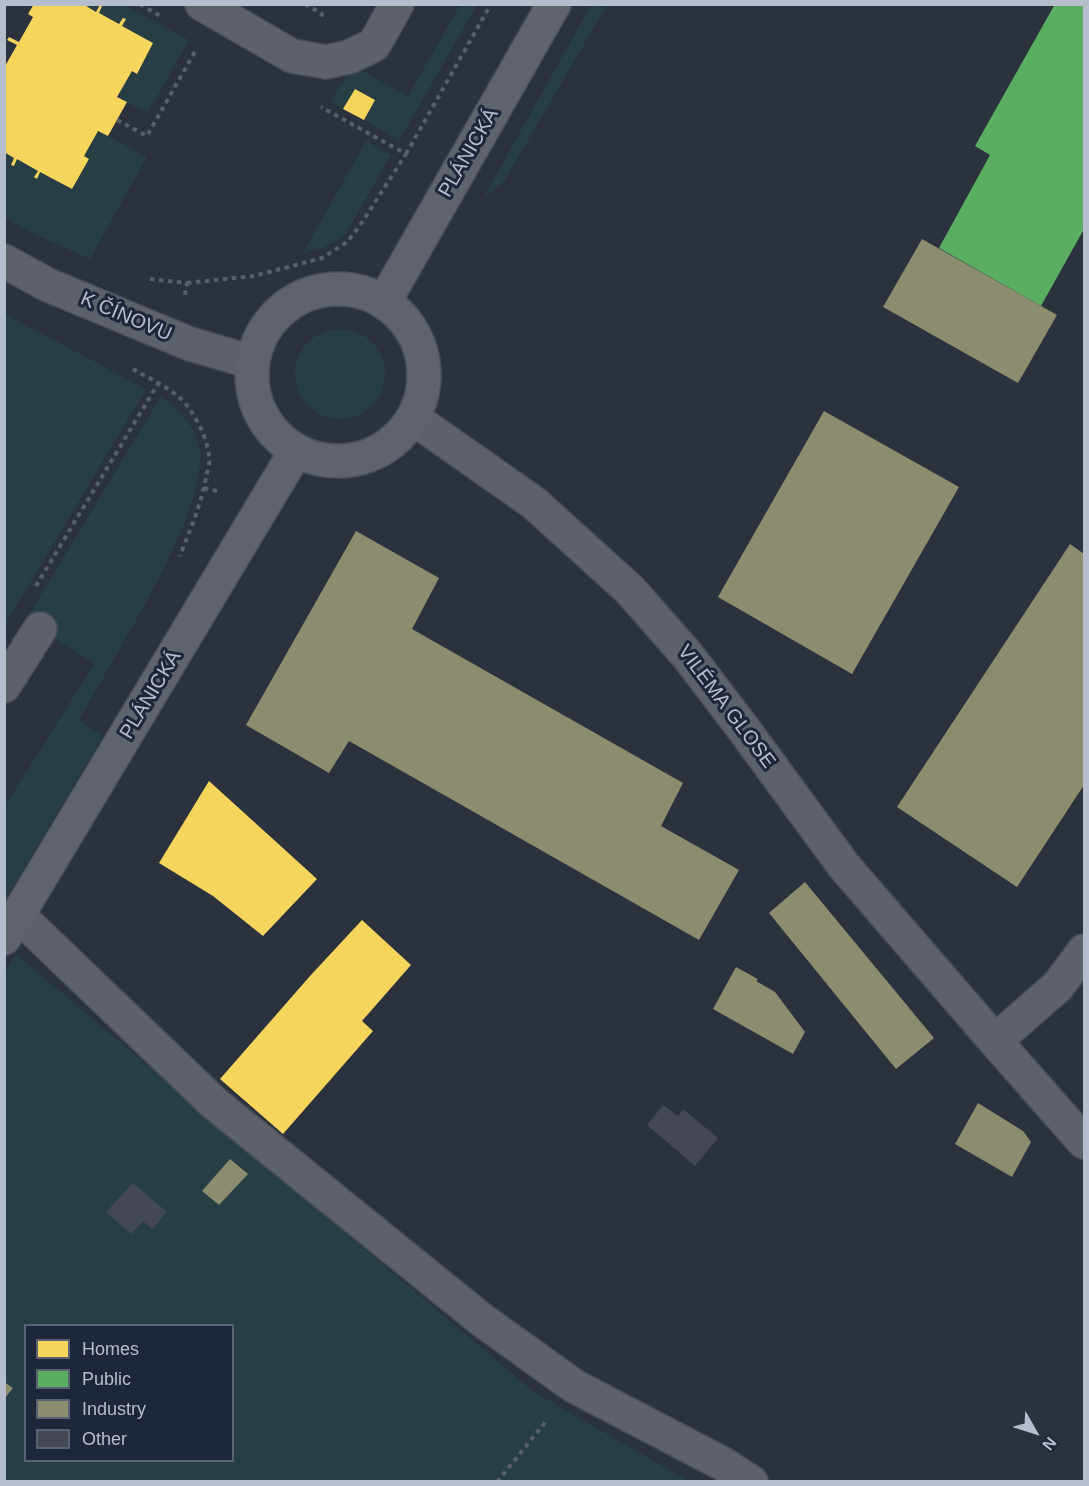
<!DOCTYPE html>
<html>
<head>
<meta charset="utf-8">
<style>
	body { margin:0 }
	#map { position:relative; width:1089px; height:1486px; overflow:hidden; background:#2b323d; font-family:Arial,sans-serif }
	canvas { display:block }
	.frame { position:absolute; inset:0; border:6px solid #b6bdcd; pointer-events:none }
	.legend { position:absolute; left:24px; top:1324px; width:210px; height:138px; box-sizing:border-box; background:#1d2739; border:2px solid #5a6374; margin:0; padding:8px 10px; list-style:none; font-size:18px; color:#b6bdcd }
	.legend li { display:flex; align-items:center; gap:12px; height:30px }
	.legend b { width:30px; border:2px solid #5a6374 }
	.north { position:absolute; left:1005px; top:1402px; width:60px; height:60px; -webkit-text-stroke:4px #1d2739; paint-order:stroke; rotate:129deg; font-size:16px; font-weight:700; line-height:24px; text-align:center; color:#b6bdcd }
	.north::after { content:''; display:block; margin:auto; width:21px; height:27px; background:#b6bdcd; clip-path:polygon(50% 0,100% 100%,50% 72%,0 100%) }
</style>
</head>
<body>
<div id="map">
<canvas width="1089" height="1486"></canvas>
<div class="frame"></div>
<ul class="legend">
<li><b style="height:16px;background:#f6d55c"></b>Homes</li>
<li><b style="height:16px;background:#5aae61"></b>Public</li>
<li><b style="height:16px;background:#8c8c6e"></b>Industry</li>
<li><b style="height:16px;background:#434852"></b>Other</li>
</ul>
<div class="north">N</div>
</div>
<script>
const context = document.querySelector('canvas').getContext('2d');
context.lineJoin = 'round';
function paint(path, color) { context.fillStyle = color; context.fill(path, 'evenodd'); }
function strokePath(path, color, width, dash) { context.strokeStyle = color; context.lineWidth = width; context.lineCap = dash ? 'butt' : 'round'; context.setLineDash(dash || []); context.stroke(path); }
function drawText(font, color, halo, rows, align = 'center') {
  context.font = font + ' Arial,sans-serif'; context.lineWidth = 6; context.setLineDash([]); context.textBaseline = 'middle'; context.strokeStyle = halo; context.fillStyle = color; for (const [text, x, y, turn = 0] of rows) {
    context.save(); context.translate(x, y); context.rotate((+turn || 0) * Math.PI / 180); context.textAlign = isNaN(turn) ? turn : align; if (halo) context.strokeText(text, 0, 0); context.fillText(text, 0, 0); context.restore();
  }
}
const green = new Path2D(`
	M83,5H125L189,40L148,113L117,97L132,71L137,74L153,43L122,26L125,19L119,24L99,13L102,6L100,5L96,12Z
	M460,5H477L399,141L364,120L374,100L355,89L343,109L330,102L347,75L352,72L360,70L408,96Z
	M591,5H607L505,180L482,200Z
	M98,131L147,157L90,259L32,233L5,218L4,152L14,158L11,164L13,166L17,159L38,171L37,178L40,172L72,189L89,160L84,156Z
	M366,141L391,155L344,237L323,248L303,253Z
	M5,314L146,389L5,625Z
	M295 374a45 45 0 1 1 90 0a45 45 0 1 1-90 0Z
	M161,396C176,407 192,422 198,441C212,492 148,600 122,645C108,670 93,695 79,720L103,736L5,900V806L94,664L40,629L27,618Z
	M16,954L534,1392L689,1481L5,1482L4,974ZM26,1326H232V1460H26Z`);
const homes = new Path2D(`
	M34,4H83L96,12L100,5L102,6L99,13L119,24L123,18L126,19L122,26L153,43L137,74L132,71L117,97L127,102L108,136L98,131L84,156L89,159L72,189L40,172L37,179L34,177L38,171L17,159L14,166L11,165L14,158L4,152V68L17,45L7,40L9,37L19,42L33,17L28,14Z
	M355,89L375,100L364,120L343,109Z
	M209,781L317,879L263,936L213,896L159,863Z
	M362,920L411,965L362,1021L373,1031L283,1134L220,1079L310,976Z`);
const public = new Path2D(`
	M1055,4H1084V229L1041,306L939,248L990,155L975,146Z`);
const industry = new Path2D(`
	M922,239L1057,315L1018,383L883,307Z
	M824,411L959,487L852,674L718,597Z
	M356,531L439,578L412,629L683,783L661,826L739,870L699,940L349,741L329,773L246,725Z
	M1070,544L1084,554V785L1017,887L897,807Z
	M805,882L934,1038L896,1069L769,913Z
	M736,967L756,978L758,980L756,981L775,992L805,1032L793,1054L713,1009Z
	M978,1103L1023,1131L1031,1142L1012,1177L955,1144Z
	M230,1159L248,1174L219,1205L202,1191Z
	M4,1382L13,1388L4,1399Z`);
const building = new Path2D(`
	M663,1105L678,1116L683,1109L718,1138L695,1166L647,1125Z
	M133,1183L167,1212L152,1229L143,1221L131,1234L106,1212Z`);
const path = new Path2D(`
	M140,4L160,16
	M305,4L322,14L320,19
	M117,120L147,136L197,48
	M406,154L491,4
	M150,279L187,283L185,295
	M187,283L254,276L322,258L347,242L359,227L406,154L321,107
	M133,369C148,378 167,386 180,398C194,411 209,440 209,459C210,465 207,472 206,477C201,505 190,530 180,556
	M204,488L221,492
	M36,586L159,382
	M497,1482L547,1420`);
const minor = new Path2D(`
	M202,4L292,56L326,62L349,57L374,45L397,4
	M4,261L48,285L190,344L252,362
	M413,418L534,503L630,590L688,656L742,727L844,866L995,1041L1084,1142
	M4,686L40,629
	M18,915L214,1103L482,1320L574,1386L725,1465L751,1482
	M995,1041L1058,986L1084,951`);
const major = new Path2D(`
	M252 375a86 86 0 1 1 172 0a86 86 0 1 1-172 0Z
	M384,302L554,4
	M4,938L296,451`);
const streetNames = [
	["PLÁNICKÁ",469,153,-60],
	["K ČÍNOVU",126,317,23],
	["PLÁNICKÁ",151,695,-59],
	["VILÉMA GLOSE",726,707,53]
];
paint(green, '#273e44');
paint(homes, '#f6d55c');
paint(public, '#5aae61');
paint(industry, '#8c8c6e');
paint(building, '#434852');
strokePath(minor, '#484d55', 36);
strokePath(major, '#494f59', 36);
strokePath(path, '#595f67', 4, [4.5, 4.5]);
strokePath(minor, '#5c616a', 33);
strokePath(major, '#5f636b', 33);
drawText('20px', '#b6bdcd', '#1d2739', streetNames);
</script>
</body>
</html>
